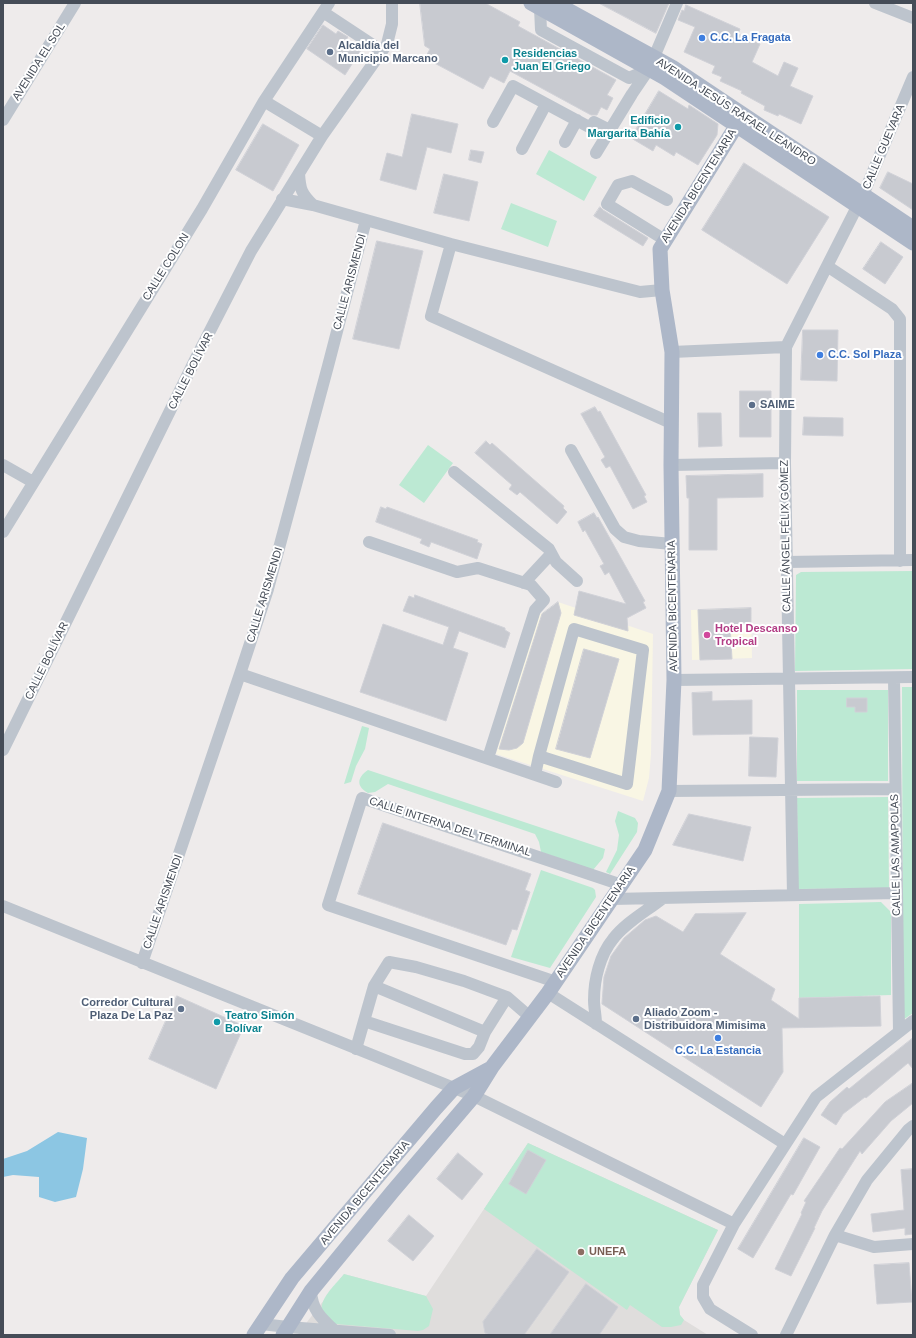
<!DOCTYPE html>
<html>
<head>
<meta charset="utf-8">
<style>
	body { margin:0 }
	#map { position:relative; width:916px; height:1338px; overflow:hidden; background:#eeebeb; font-family:Helvetica,sans-serif }
	canvas { display:block }
	.frame { position:absolute; inset:0; border:4px solid #454c57; pointer-events:none }
</style>
</head>
<body>
<div id="map">
<canvas width="916" height="1338"></canvas>
<div class="frame"></div>
</div>
<script>
const context = document.querySelector('canvas').getContext('2d');
context.lineJoin = 'round';
function paint(path, color) { context.fillStyle = color; context.fill(path, 'evenodd'); }
function strokePath(path, color, width, dash) { context.strokeStyle = color; context.lineWidth = width; context.lineCap = dash ? 'butt' : 'round'; context.setLineDash(dash || []); context.stroke(path); }
function drawText(font, color, halo, rows, align = 'center') {
  context.font = font + ' Helvetica,sans-serif'; context.lineWidth = 4; context.setLineDash([]); context.textBaseline = 'middle'; context.strokeStyle = halo; context.fillStyle = color; for (const [text, x, y, turn = 0] of rows) {
    context.save(); context.translate(x, y); context.rotate((+turn || 0) * Math.PI / 180); context.textAlign = isNaN(turn) ? turn : align; if (halo) context.strokeText(text, 0, 0); context.fillText(text, 0, 0); context.restore();
  }
}
const commercial = new Path2D(`
	M558,602L653,634L651,754L649,778L643,801L496,754L539,615Z
	M751,608L752,658L692,660L691,610Z`);
const education = new Path2D(`
	M528,1143L718,1230L679,1307L680,1315L684,1320L708,1335H297L344,1274L426,1296Z`);
const green = new Path2D(`
	M549,150L597,177L584,201L536,174Z
	M511,203L557,221L548,247L501,229Z
	M428,445L453,463L424,503L399,485Z
	M913,571V669L795,671L796,575L801,572Z
	M902,687H913V1013L903,1020Z
	M797,690H888V781H797Z
	M362,726L369,728L365,749L356,766L351,782L344,784Z
	M368,770L605,849L603,858L593,870L541,852L539,842L535,834L388,784L375,792L368,793C357,787 356,778 368,770Z
	M888,797L889,888L798,889L797,798Z
	M618,811L635,818L638,823L637,832L610,874L606,872L617,850L619,835L615,821Z
	M541,870L593,888L595,890L596,897L550,968L511,957Z
	M881,902L891,912V995L799,998V904Z
	M528,1143L718,1230L679,1307L680,1315L684,1320L681,1325L671,1327H662L630,1305L627,1310L484,1209Z
	M344,1274L426,1296L433,1309L429,1326L423,1330L418,1331L336,1324C306,1310 331,1290 344,1274Z`);
const water = new Path2D(`
	M58,1132L87,1138L83,1169L76,1197L55,1202L39,1197V1177L13,1175L3,1177V1159L27,1151Z`);
const building = new Path2D(`
	M420,3H485L520,22L518,26L616,80L607,95L613,98L607,110L601,107L597,115H591L510,71L504,83L490,76L483,89L425,58L430,49L425,46Z
	M599,3H669L656,33Z
	M686,5L740,29L738,34L760,44L752,62L778,76L784,62L798,68L790,86L813,96L801,124L779,114L778,116L764,110L765,106L741,93L742,91L720,81L722,77L712,73L715,66L684,52L695,27L678,20L682,10L684,11Z
	M323,25L336,34L338,31L348,37L346,40L361,50L345,75L307,49Z
	M659,91L688,109L689,105L718,124L717,135L698,165L676,152L674,156L656,145L653,151L631,138Z
	M412,114L458,124L451,153L427,147L416,190L380,180L387,153L402,157Z
	M263,124L299,145L273,191L236,170Z
	M471,150L484,152L481,163L469,160Z
	M744,163L829,217L787,284L702,230Z
	M888,172L913,184V210L880,188Z
	M444,174L478,182L469,221L434,213Z
	M600,207L603,210L648,238L643,246L594,216Z
	M377,241L423,251L399,349L353,339Z
	M881,242L903,257L885,284L863,269Z
	M803,330H838L837,381L801,380Z
	M740,391H771V437H740Z
	M595,407L598,412L600,411L646,495L644,496L647,502L633,509L610,466L606,468L601,460L605,457L581,414Z
	M698,413H721L722,446L699,447Z
	M804,417L843,418V436L803,435Z
	M486,441L490,445L492,443L564,506L563,508L567,512L557,524L520,492L517,495L509,489L512,485L475,453Z
	M763,474V497L717,498V550H689V498H687L686,476Z
	M381,507L386,509L387,507L478,540L477,542L482,544L477,559L431,542L429,547L420,543L422,539L376,522Z
	M594,513L597,518L598,517L645,601L643,602L646,608L627,618L628,631L574,615L579,591L626,604L609,572L605,575L600,566L604,564L585,530L583,532L578,522Z
	M415,595L505,628V630L510,633L505,648L459,631L453,648L468,653L446,721L360,692L383,624L443,645L449,627L403,611L409,596L414,598Z
	M558,602L561,613L523,743L517,748L509,750L499,749L542,614Z
	M751,608V624L730,625L732,659L700,660L698,610Z
	M584,649L619,659L590,758L556,749Z
	M712,692V701L752,700V734L693,735L692,693Z
	M847,698H867V712H855V707H847Z
	M750,737L778,738L776,777L749,776Z
	M689,814L751,827L743,861L673,845Z
	M383,823L531,874L525,890L530,892L517,930L512,929L506,945L358,894Z
	M746,913L720,954L775,989L771,1000L799,1019V998L880,996L881,1026L782,1028L783,1072L761,1107L602,1004V1003L604,977L611,956L624,938L645,920L656,916L683,932L695,914Z
	M177,996L244,1026L216,1089L149,1059Z
	M913,1038V1069L908,1063L866,1098L865,1097L843,1114L836,1125L821,1115L830,1102L847,1087L849,1089L866,1075Z
	M913,1083V1103L891,1121L862,1154L860,1151L822,1211L814,1228H815L791,1276L775,1269L802,1214L801,1213L806,1202L804,1201L840,1148L842,1149L885,1102Z
	M804,1138L820,1147L793,1195L791,1194L753,1258L738,1249Z
	M528,1150L546,1160L526,1194L509,1184Z
	M458,1153L483,1174L462,1200L437,1179Z
	M913,1169V1234L905,1235V1228L873,1232L871,1214L904,1210L901,1170Z
	M409,1215L434,1236L413,1261L388,1241Z
	M537,1249L569,1272L524,1335H490L485,1333L483,1322Z
	M909,1263L912,1302L877,1304L874,1265Z
	M586,1284L618,1307L599,1335H550Z`);
const minor = new Path2D(`
	M875,3L913,18
	M540,8L541,30L629,78L649,69
	M323,12L382,51
	M264,101L322,136
	M3,120L75,3
	M493,122L513,86L591,128L594,122L610,130
	M565,142L577,120
	M522,149L546,104
	M596,153L632,94L649,69L677,3
	M299,173C300,189 301,193 313,205
	M282,199L313,205L451,244L640,292L662,290
	M665,240L607,204L618,185L632,181L667,200
	M451,244L431,316L671,423
	M827,266L892,309L900,319V561
	M672,352L786,347
	M571,450L615,529L624,537L639,541L672,544
	M3,465L33,482
	M671,465L785,463
	M454,472L549,549L556,562L577,581
	M3,532L202,209L264,101L329,3
	M369,542L457,572L478,568L531,585L544,600L535,610L488,758
	M787,562L913,560
	M524,583L551,554
	M240,674L556,782
	M894,678L899,1032
	M674,680L913,677
	M3,750L195,360L251,251L322,136L387,44L392,24V3
	M535,775L539,756L574,629L643,650L627,784L539,756
	M669,791L895,789
	M793,895L785,463L786,347L863,195L913,77
	M612,899L897,893
	M3,906L474,1096L734,1224
	M142,963L240,674L268,589L328,366L366,220
	M556,982L328,905L362,798L622,885
	M374,986L485,1032L507,997
	M548,993L785,1144
	M364,1021L465,1054H473L479,1047L485,1032
	M596,1024C596,1016 594,1008 594,1000C594,979 600,955 613,939C626,922 647,911 663,898
	M356,1049L374,986L389,962L416,967L464,981L507,997L530,1017
	M835,1235L874,1247L913,1244
	M311,1291C312,1310 321,1318 335,1331
	M261,1324L288,1327L390,1335
	M752,1335L710,1309L703,1297V1285L734,1224L816,1097L913,1021
	M786,1335L835,1235L867,1180L908,1130L913,1126`);
const major = new Path2D(`
	M531,3L665,78L913,243
	M555,3L672,67L913,228
	M254,1335L292,1278L436,1108L454,1088L491,1068
	M283,1335L311,1291L393,1191L474,1096L492,1067L548,993L645,850L669,791L674,680L671,465L672,352L662,290L660,249L743,115`);
const markers = [
	[702,38,4,"#3f7fe0"],
	[330,52,4,"#5c6f8a"],
	[505,60,4,"#0f9aa8"],
	[678,127,4,"#0f9aa8"],
	[820,355,4,"#3f7fe0"],
	[752,405,4,"#5c6f8a"],
	[707,635,4,"#d1479c"],
	[181,1009,4,"#5c6f8a"],
	[636,1019,4,"#5c6f8a"],
	[217,1022,4,"#0f9aa8"],
	[718,1038,4,"#3f7fe0"],
	[581,1252,4,"#8d6e63"]
];
const shopNames = [
	["C.C. La Fragata",710,38],
	["C.C. Sol Plaza",828,355],
	["C.C. La Estancia",718,1051,"center"]
];
const serviceNames = [
	["Alcaldía del",338,46],
	["Municipio Marcano",338,59],
	["SAIME",760,405],
	["Corredor Cultural",173,1003,"right"],
	["Plaza De La Paz",173,1016,"right"],
	["Aliado Zoom -",644,1013],
	["Distribuidora Mimisima",644,1026]
];
const cultureNames = [
	["Residencias",513,54],
	["Juan El Griego",513,67],
	["Edificio",670,121,"right"],
	["Margarita Bahía",670,134,"right"],
	["Teatro Simón",225,1016],
	["Bolívar",225,1029]
];
const streetNames = [
	["AVENIDA EL SOL",39,62,-58],
	["AVENIDA JESÚS RAFAEL LEANDRO",736,112,33],
	["CALLE GUEVARA",884,147,-67],
	["AVENIDA BICENTENARIA",699,186,-58],
	["CALLE COLON",166,267,-58],
	["CALLE ARISMENDI",350,282,-75],
	["CALLE BOLÍVAR",191,371,-63],
	["CALLE ÁNGEL FÉLIX GÓMEZ",786,536,-91],
	["CALLE ARISMENDI",265,595,-73],
	["AVENIDA BICENTENARIA",673,606,-91],
	["CALLE BOLÍVAR",47,661,-64],
	["CALLE INTERNA DEL TERMINAL",450,827,18],
	["CALLE LAS AMAPOLAS",896,855,-91],
	["CALLE ARISMENDI",163,902,-71],
	["AVENIDA BICENTENARIA",596,922,-56],
	["AVENIDA BICENTENARIA",365,1193,-50]
];
const hotelNames = [
	["Hotel Descanso",715,629],
	["Tropical",715,642]
];
const educationNames = [
	["UNEFA",589,1252]
];
paint(commercial, '#f9f6e4');
paint(education, '#dfdddc');
paint(green, '#bce9d3');
paint(water, '#8cc6e3');
paint(building, '#c8cad0');
strokePath(building, '#d0d1d7', 1);
strokePath(minor, '#bdc4cd', 12);
strokePath(major, '#adb7c8', 15);
for (const [x, y, r, color] of markers) { const dot = new Path2D(); dot.arc(x, y, r, 0, 2 * Math.PI); context.fillStyle = color; context.fill(dot); strokePath(dot, '#fff', 1.5); }
drawText('bold 11px', '#366cbe', '#fff', shopNames, 'left');
drawText('bold 11px', '#4e5e75', '#fff', serviceNames, 'left');
drawText('bold 11px', '#0d838f', '#fff', cultureNames, 'left');
drawText('11px', '#454c57', '#fff', streetNames);
drawText('bold 11px', '#b23c85', '#fff', hotelNames, 'left');
drawText('bold 11px', '#785e54', '#fff', educationNames, 'left');
</script>
</body>
</html>
